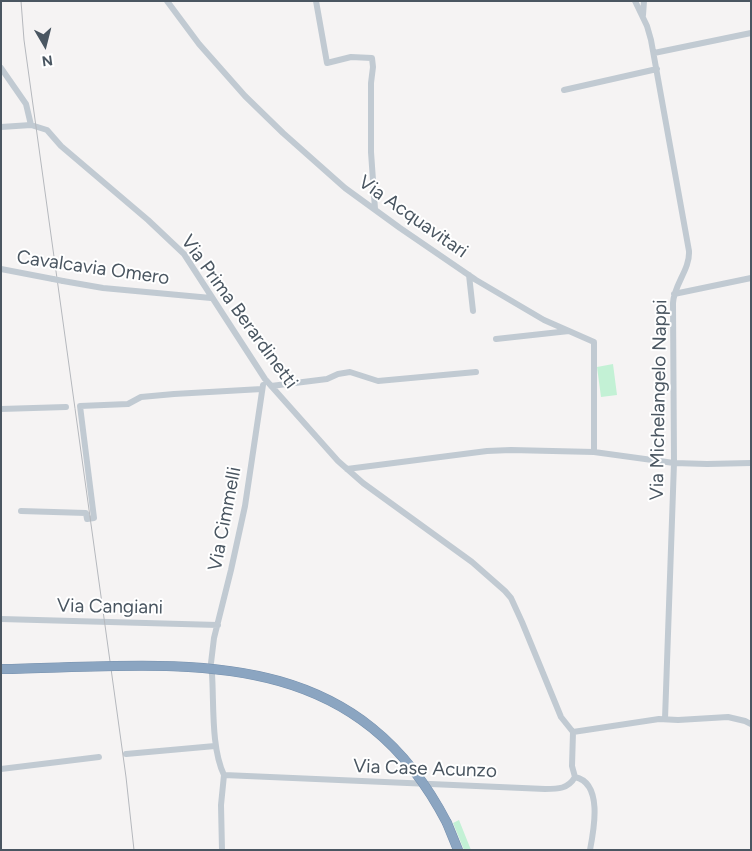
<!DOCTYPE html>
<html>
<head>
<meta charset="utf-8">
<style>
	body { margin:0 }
	#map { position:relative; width:752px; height:851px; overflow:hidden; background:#f5f3f3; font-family:Figtree,sans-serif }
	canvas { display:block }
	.frame { position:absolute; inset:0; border:2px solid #4a5661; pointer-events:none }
	.north { position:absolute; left:20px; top:20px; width:50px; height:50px; -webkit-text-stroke:4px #fff; paint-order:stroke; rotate:172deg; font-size:14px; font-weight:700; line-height:20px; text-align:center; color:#4a5661 }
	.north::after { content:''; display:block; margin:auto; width:18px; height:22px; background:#4a5661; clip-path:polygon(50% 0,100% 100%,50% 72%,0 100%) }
</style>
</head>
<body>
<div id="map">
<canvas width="752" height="851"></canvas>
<div class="frame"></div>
<div class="north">N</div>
</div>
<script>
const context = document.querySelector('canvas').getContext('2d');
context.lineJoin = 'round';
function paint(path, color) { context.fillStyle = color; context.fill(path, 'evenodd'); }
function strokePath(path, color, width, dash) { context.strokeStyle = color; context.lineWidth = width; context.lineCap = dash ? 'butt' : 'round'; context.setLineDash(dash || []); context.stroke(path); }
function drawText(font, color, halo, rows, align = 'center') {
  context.font = font + ' Figtree,sans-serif'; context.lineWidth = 4; context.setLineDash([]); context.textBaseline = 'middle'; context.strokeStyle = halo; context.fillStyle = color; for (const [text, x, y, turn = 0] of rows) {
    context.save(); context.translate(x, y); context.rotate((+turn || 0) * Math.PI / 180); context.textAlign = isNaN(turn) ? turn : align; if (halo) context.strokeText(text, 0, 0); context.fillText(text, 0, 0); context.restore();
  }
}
const green = new Path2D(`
	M613,364L617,395L601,397L597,367Z
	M459,820L471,850H464L453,823Z`);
const minor = new Path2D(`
	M167,1L199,44L245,96L283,133L345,188L400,228L476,280L544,320L594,342V452
	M316,1L327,63L351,57L372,58L373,67L371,83V152L375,209
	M635,1L647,26L651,40L689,251C690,270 674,284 673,303L674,463L665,719
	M643,15L644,1
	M654,53L751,33
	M1,68L26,104L31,125
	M564,90L657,69
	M1,127L31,125L47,130L61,146L148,220L184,254L265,379L338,461L363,483L472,562L505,591L511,598L522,622L561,717L573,732
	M1,269L53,279
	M469,275L473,311
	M63,281L103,288L211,298
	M674,294L751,278
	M496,339L569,331
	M271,386L327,379L338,374L350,372L378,381L476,372
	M1,409L66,407
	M347,469L487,451L511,450L594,452L674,463L707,464L751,463
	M21,511L86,513L87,519L94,518L80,406L128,404L141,397L174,394L262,389
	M1,619L218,625
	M211,663L214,638L231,570L245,506L263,385
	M212,674C214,704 211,748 224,775
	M573,732L659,719L678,720L728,717L745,721L751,724
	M126,754L215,746
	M1,769L99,757
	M224,775L545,789C558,789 568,789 575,777L572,766L573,732
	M575,777C603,783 594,829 590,850
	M222,850L221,805L224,775`);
const highway = new Path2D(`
	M447,823L458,850`);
const rail = new Path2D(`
	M21,1L24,40L126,777L134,850`);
const minorBridge = new Path2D(`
	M53,279L63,281`);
const highwayBridge = new Path2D(`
	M1,669C178,666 351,637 447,823`);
const streetNames = [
	["Via Acquavitari",413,217,35],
	["Cavalcavia Omero",93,268,8],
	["Via Prima Berardinetti",239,312,54],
	["Via Michelangelo Nappi",659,400,-89],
	["Via Cimmelli",225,519,-79],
	["Via Cangiani",110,607,1],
	["Via Case Acunzo",425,769,2]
];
paint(green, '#c3f1d5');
strokePath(highway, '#7690ad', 10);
strokePath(minor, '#c1cad2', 6);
strokePath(highway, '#8ba5c1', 9);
strokePath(rail, '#b5b8bd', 1);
strokePath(highwayBridge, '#7690ad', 10, []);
strokePath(minorBridge, '#c1cad2', 6);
strokePath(highwayBridge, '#8ba5c1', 9);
drawText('19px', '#4a5661', '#fff', streetNames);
</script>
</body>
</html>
